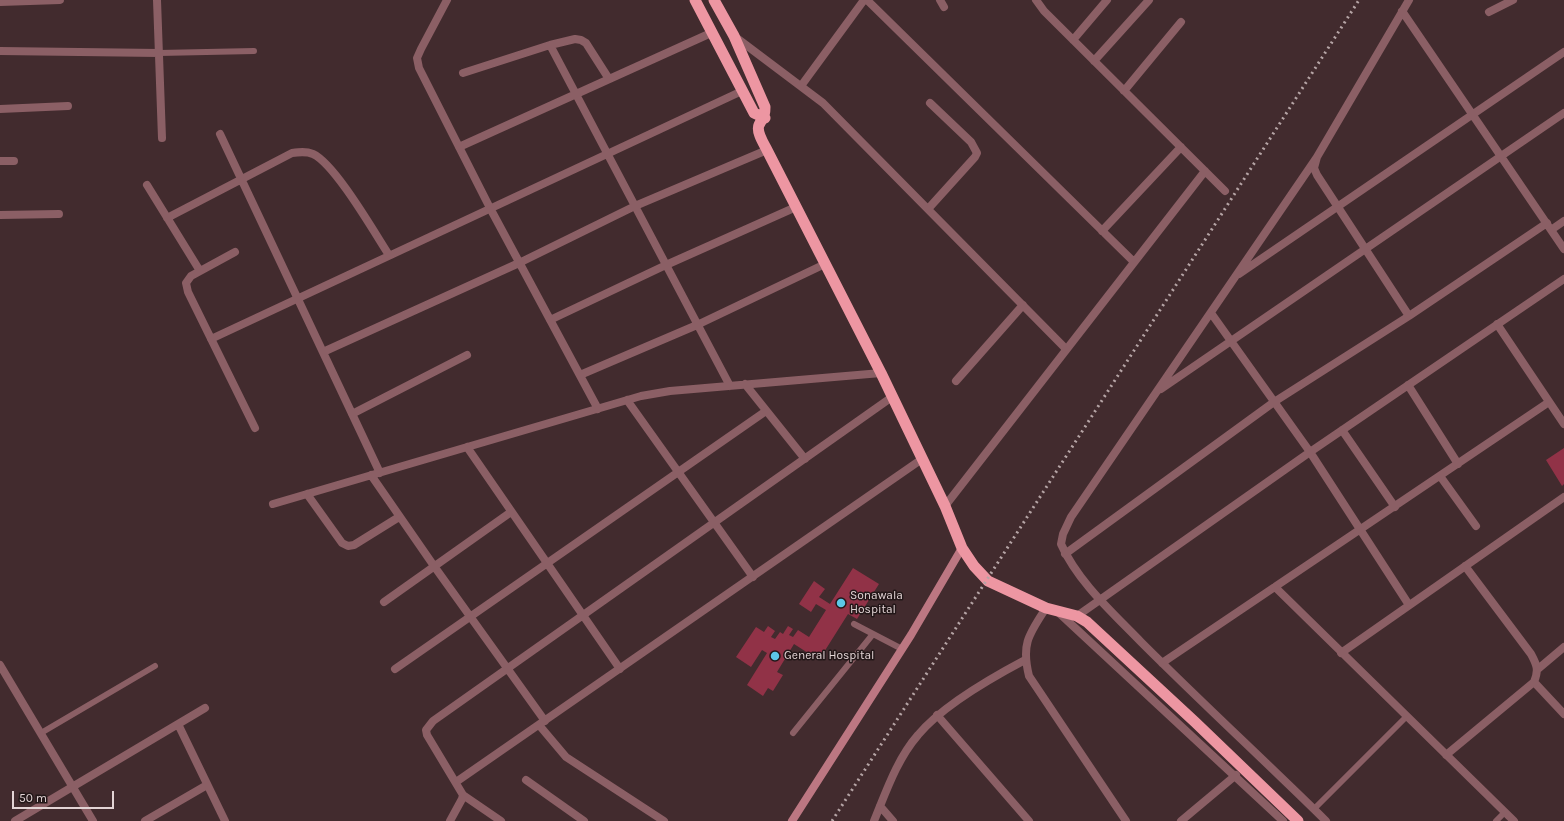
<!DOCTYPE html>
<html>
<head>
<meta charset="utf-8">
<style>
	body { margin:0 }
	#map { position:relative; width:1564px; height:821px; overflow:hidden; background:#422b2e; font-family:Karla,sans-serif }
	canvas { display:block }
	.scale { position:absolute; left:12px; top:791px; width:102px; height:18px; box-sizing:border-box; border:2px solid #e3d4d5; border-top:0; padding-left:5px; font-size:12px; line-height:14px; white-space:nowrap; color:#e3d4d5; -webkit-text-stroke:3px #221718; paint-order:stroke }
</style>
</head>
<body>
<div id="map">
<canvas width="1564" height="821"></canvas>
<div class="scale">50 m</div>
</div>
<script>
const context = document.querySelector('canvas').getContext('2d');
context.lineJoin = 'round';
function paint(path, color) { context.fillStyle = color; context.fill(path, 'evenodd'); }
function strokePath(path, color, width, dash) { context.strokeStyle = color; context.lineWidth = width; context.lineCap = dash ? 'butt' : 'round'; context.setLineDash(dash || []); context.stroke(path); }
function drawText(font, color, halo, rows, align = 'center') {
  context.font = font + ' Karla,sans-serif'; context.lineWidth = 3; context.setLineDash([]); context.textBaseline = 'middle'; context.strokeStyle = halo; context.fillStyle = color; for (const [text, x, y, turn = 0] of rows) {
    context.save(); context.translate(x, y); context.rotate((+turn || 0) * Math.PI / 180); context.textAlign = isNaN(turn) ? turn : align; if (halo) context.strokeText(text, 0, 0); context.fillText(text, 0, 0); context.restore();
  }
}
const building = new Path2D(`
	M1564,448V484L1562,486L1546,460Z
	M853,568L879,584L857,619L848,614L819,660L794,644L777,672L783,675L773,691L768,688L763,696L747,685L767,653L762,650L751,667L736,657L756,627L764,632L768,626L775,631L771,637L775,639L780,632L783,634L788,626L793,629L789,635L793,637L798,630L809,637L826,610L816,604L811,612L799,604L814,581L825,589L819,597L830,604Z`);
const service = new Path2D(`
	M159,53L254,51
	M854,624L902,649
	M41,733L155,666
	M793,733L873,634
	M1314,809L1407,716
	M1496,821L1505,812`);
const minor = new Path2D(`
	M157,0L162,138
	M447,0L421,49L417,58L419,68L490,208L598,409
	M867,0L1134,262
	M940,0L944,7
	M1036,0L1044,11L1225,191
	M1409,0L1317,157L1314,168L1317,175L1409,316
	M0,2L60,0
	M1402,11L1564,249
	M1489,12L1513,0
	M734,36L823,103L1066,349
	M1073,40L1107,0
	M550,45L730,386
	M0,51L159,53
	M1094,61L1149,0
	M463,73L550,45L575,39L581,40L586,43L609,79
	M801,86L864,0
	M1124,91L1181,22
	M0,109L68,106
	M220,134L380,473
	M459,147L711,33
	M1317,157L1071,517L1063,534L1061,544C1078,582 1112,612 1141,642C1202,703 1265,761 1326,821
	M0,161H14
	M147,185L200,271
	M928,209L975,157L977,153L971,142L930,103
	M0,215L59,214
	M167,218L292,153C299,152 306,151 313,154C335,164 374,232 389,255
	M1551,230L1564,221
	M1102,231L1181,147
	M235,252L191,276L186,283L188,292L255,428
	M1239,274L1564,52
	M1211,313L1310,452L1409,605
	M550,320L666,265L796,207
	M1497,324L1564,424
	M211,339L742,91
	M323,352L519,263L635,206L767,150
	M580,375L697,325L825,264
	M956,381L1023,305
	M745,384L805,459
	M1408,385L1458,464
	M1161,389L1564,113
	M627,400L753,577
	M352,414L467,355
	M1342,430L1395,507
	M467,447L620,669
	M371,475L434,566L545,721
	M1440,476L1476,526
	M307,494L342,543L348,546L354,545L399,517
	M273,504L641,396L670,391L881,373
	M945,506L1205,171
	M1065,554L1274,402L1409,316L1547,223
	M1275,587L1514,821
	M384,602L511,512
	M1046,608C1029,634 1021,644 1029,676L1126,821
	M1058,612L1283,821
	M1077,616L1310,452L1564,279
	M1341,653L1564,497
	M1162,663L1549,402
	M0,665L93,821
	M395,669L766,411
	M1538,669L1564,647
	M1534,682L1564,714
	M937,715L1029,821
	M178,724L225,821
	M539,725L566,757L664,821
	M1446,755L1534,682C1539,670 1537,665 1531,654L1465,566
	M526,780L584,821
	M456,782L922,459
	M463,795L501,821
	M880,806L893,821
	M15,821L205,708
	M145,821L207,785
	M450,821L462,799L463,795L427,735L426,730L433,721L892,397
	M874,821C886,792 897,759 918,735C942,706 991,678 1025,660
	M1181,821L1236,775`);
const secondary = new Path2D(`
	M792,821L911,635L962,548`);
const trunk = new Path2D(`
	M695,0L754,113L765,118
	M714,0L734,36L765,107C765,117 763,117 759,125C756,132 764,144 767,150L881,373L945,506L962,548L974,566L988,581L1046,608L1077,616L1087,622L1195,722L1298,821`);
const rail = new Path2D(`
	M832,821L1359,0`);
const markers = [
	[841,603,5,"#5cc7e7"],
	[775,656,5,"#5cc7e7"]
];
const poiNames = [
	["Sonawala",850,596],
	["Hospital",850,610],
	["General Hospital",784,656]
];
paint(building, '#913247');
strokePath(service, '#8b5f65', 6);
strokePath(minor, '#8b5f65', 8);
strokePath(secondary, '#bc7782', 8);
strokePath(trunk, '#ed96a2', 11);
strokePath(rail, '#b6a5a6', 3, [2, 4]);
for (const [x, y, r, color] of markers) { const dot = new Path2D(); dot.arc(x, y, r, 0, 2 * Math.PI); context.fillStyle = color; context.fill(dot); strokePath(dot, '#221718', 1.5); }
drawText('12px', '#e3d4d5', '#221718', poiNames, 'left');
</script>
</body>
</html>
